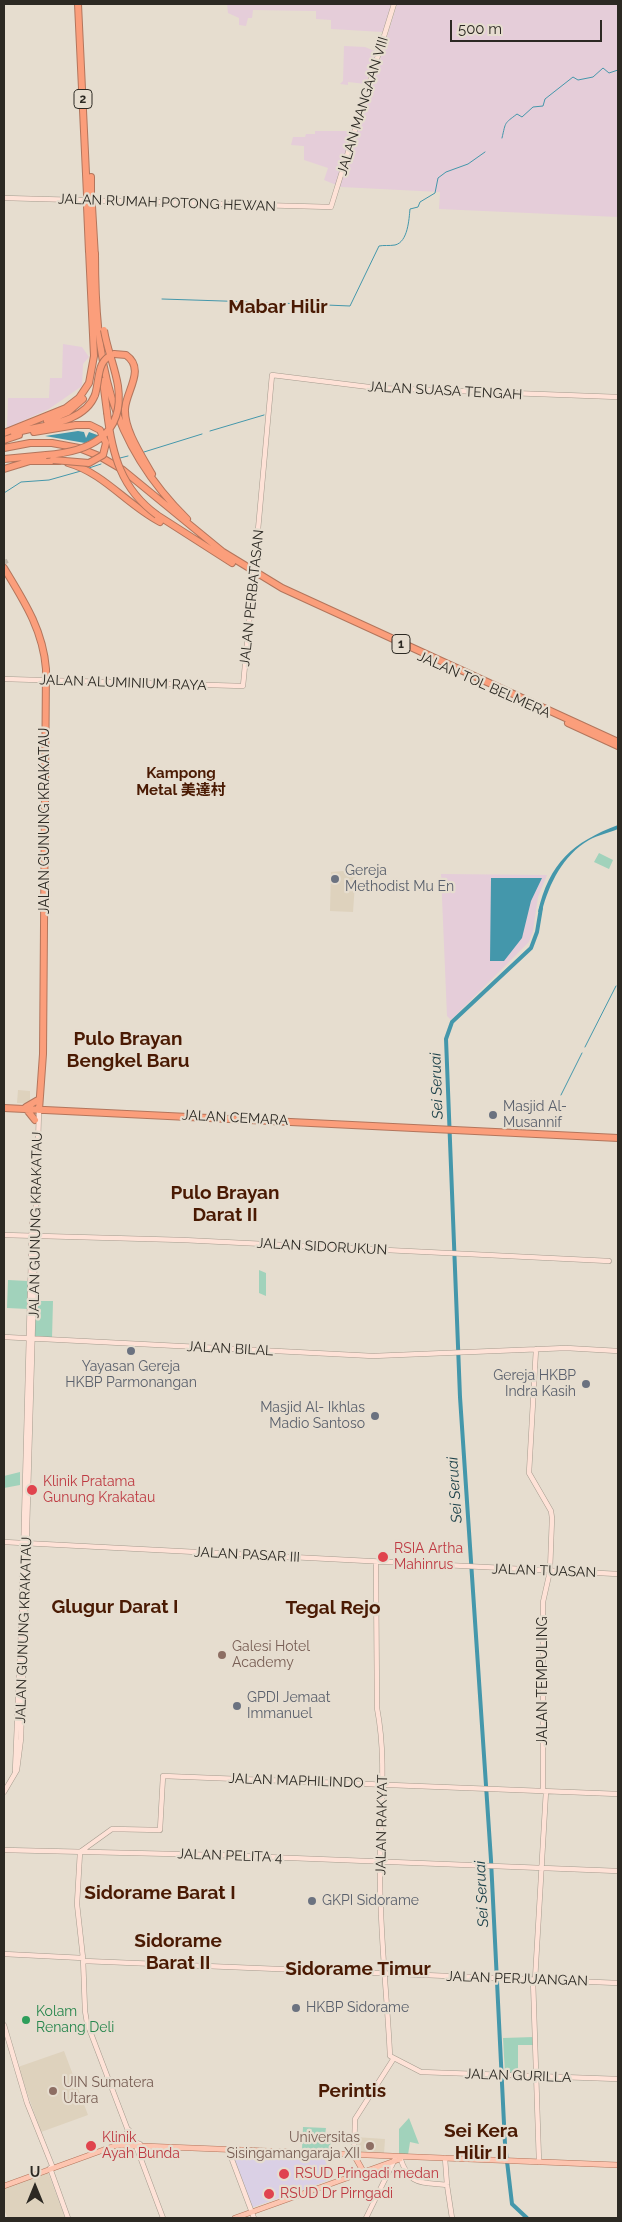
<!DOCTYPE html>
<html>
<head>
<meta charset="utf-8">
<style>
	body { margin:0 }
	#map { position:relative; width:622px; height:2222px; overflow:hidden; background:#e6ddcf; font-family:Raleway,sans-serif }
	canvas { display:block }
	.frame { position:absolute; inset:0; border:5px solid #2c2923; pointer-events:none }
	.north { position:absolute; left:10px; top:2162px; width:50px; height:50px; -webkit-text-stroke:4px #e6ddcf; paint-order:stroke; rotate:0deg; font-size:14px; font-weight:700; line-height:20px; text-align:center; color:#2c2923 }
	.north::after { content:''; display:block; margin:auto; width:18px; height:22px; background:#2c2923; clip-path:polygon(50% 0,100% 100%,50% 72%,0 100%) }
	.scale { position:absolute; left:450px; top:20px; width:152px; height:22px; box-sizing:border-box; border:2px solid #2c2923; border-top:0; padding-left:6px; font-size:15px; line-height:18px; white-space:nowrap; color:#2c2923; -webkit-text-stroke:4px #e6ddcf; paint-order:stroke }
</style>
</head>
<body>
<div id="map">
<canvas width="622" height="2222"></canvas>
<div class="frame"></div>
<div class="north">U</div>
<div class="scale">500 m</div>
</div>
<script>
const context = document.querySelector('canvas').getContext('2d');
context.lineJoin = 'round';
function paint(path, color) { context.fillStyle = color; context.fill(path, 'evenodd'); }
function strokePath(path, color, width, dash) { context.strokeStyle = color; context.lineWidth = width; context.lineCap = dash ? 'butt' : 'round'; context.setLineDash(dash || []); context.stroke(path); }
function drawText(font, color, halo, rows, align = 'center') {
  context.font = font + ' Raleway,"Noto Sans SC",sans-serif'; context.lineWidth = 4.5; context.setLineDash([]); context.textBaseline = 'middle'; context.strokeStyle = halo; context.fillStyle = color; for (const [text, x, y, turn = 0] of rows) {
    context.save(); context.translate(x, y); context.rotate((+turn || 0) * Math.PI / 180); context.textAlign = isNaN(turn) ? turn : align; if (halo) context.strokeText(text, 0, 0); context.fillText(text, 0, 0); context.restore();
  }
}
const built = new Path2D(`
	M356,870L353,912L330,911L331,872Z
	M18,1090L30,1091V1104L17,1103Z
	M64,2051L88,2115L41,2132L18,2067Z
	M355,2137L385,2139L384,2154L354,2152Z
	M48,2172L65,2218H8L4,2210V2187Z`);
const industrial = new Path2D(`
	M227,4H392L383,32L331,29V20L316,19V11L253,10L252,18H248L246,26L239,25V18L228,13Z
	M397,4H618V217L439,209L440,192L341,187L324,180L328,168L304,160V146L291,145L293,137H305L306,134H315V131H358Z
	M344,46L365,47L377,52L366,84L348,82V85L340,84L343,81Z
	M63,344L82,347L89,357L83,364L82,386L49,409L7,428L8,398H49L50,378H62Z
	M441,874L547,875L538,897L533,931L529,942L451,1020L447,1016Z`);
const medical = new Path2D(`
	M230,2151L323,2155L332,2179L251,2208Z`);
const green = new Path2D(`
	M599,853L613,860L609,869L594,862Z
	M259,1270L266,1273V1296L259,1293Z
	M8,1280L28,1281V1309L7,1308Z
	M35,1301H53L52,1338L35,1336Z
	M20,1472V1485L4,1488V1476Z
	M534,2037V2045H518V2073H505L503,2038Z
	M409,2118L419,2144L410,2142L408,2155H399V2129Z
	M303,2127L326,2128L325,2135H331L330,2150L302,2149Z`);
const water = new Path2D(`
	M78,431L84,432L86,438L89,432L100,436L85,443L45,436Z
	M618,825V829C608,833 598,835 589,840C563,855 549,884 542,911L538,912C549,863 573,842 618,825Z
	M491,878H542L531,901L522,938L504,961H490Z`);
const stream = new Path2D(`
	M502,138C506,121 504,124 517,114L522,117L533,107L543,106L545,99L573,77L578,80L593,77L603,68L609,73L618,70
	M162,299L253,302
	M255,302L350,306L379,246C384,245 389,246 395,245C408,242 409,219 410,209L418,207L420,202L435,193L438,178L446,172L468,164L485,152
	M210,431L264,415
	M144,452L202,434
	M120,458L128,456
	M89,468L101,464
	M4,493L21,482L49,480L81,471
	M618,982V981
	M585,1047L616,986
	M561,1095L582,1053`);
const river = new Path2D(`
	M527,2218L512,2204L505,2144L491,1860L460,1397L446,1039L452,1022L531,948L537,932L541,908`);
const highwayTunnel = new Path2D(`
	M4,560L6,564`);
const secondary = new Path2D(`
	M4,198L331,207L394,4
	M255,563L272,375L377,388L618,397
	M4,679L243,686L253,582
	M4,1235L183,1240L609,1261
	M4,1337L373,1356L566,1348L618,1351
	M536,1349L529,1473L551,1511L552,1518L550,1571L543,1602V1791
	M4,1542L618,1574
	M376,1563L377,1708C387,1760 380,1811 380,1863C379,1927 387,1992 390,2056L421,2072L618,2079
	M22,1598L32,1219
	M15,1771L22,1606
	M4,1792L17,1770L21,1739L39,1110
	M4,1850L216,1855L618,1871
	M80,1852L112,1829L160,1830L163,1776L618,1794
	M80,1852L77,1904L83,1958L85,2011L87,2023L132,2141L140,2144
	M4,1954L83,1958
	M84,1961L618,1983
	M533,1980L539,2162
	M535,1980L546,1791
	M4,2025L27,2103L53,2168
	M117,2145L129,2130
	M136,2146L163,2218
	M228,2149L254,2218
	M354,2155L355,2119L394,2058
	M400,2157C409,2186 420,2182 447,2185
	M445,2158L447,2185L452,2218
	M50,2168L68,2218
	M366,2218L395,2159`);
const primary = new Path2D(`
	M354,2155L363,2171
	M4,2186L117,2145L618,2165
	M235,2218L400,2159`);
const highway = new Path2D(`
	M78,4L87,195
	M91,177V195
	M87,206L89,252
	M92,206L95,257
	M95,253C95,360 108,441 187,519
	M114,354L126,355C146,369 126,391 125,409C124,430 142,456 152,474
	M103,381L107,412
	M47,421L68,412L83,399
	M34,432L76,425
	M4,433L66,408L79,398L89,383L94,356L89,250
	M14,433C40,425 84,424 95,395
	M4,440L19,435
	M4,448L30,443H52L79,448L99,456L123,470L223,552L282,588L618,742
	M4,459L46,455
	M68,463C104,473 127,505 160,522
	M4,469L30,461H59
	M157,515L232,563
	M4,568C24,601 43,630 46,669L43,1054L39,1110
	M568,723L618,746
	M26,1107L38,1100
	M4,1108L618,1138
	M27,1110L35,1120`);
const secondaryBridge = new Path2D(`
	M253,582L255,563`);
const highwayBridge = new Path2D(`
	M87,195V206
	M91,195L92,206
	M95,395C100,379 96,360 114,354
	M107,412C112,454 121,489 157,515
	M46,455C88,452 125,436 118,386C115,367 107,349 104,330
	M53,460L89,463L103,455L106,443L100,430L90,425H76`);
const markers = [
	[335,879,5,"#6b7280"],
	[493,1115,5,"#6b7280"],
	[131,1351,5,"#6b7280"],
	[586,1384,5,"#6b7280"],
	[375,1416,5,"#6b7280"],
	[32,1490,6,"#e0444e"],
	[383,1557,6,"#e0444e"],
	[222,1655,5,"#8d6e63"],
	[237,1706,5,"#6b7280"],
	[312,1901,5,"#6b7280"],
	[296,2008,5,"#6b7280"],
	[26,2020,5,"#2e9e5b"],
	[53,2091,5,"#8d6e63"],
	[91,2146,6,"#e0444e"],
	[370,2146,5,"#8d6e63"],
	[284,2174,6,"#e0444e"],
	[269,2194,6,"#e0444e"]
];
const shields = [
	[83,99,18],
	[401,644,18]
];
const shieldNames = [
	["2",83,99],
	["1",401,644]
];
const streetNames = [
	["JALAN MANGAAN VIII",363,106,-73],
	["JALAN RUMAH POTONG HEWAN",167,203,2],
	["JALAN SUASA TENGAH",445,391,3],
	["JALAN PERBATASAN",252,598,-84],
	["JALAN ALUMINIUM RAYA",123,683,2],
	["JALAN TOL BELMERA",484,685,24],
	["JALAN GUNUNG KRAKATAU",45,821,-90],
	["JALAN CEMARA",235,1118,3],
	["JALAN GUNUNG KRAKATAU",36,1225,-89],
	["JALAN SIDORUKUN",322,1247,3],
	["JALAN BILAL",230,1349,3],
	["JALAN PASAR III",247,1555,3],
	["JALAN TUASAN",544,1571,2],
	["JALAN GUNUNG KRAKATAU",24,1630,-88],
	["JALAN TEMPULING",543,1681,-90],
	["JALAN MAPHILINDO",296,1781,2],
	["JALAN RAKYAT",382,1825,-89],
	["JALAN PELITA 4",230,1856,2],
	["JALAN PERJUANGAN",517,1979,2],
	["JALAN GURILLA",518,2076,2]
];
const worshipNames = [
	["Gereja",345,871],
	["Methodist Mu En",345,887],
	["Masjid Al-",503,1107],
	["Musannif",503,1123],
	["Yayasan Gereja",131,1367,"center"],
	["HKBP Parmonangan",131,1383,"center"],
	["Gereja HKBP",576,1376,"right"],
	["Indra Kasih",576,1392,"right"],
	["Masjid Al- Ikhlas",365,1408,"right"],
	["Madio Santoso",365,1424,"right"],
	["GPDI Jemaat",247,1698],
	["Immanuel",247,1714],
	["GKPI Sidorame",322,1901],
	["HKBP Sidorame",306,2008]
];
const healthNames = [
	["Klinik Pratama",43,1482],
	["Gunung Krakatau",43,1498],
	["RSIA Artha",394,1549],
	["Mahinrus",394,1565],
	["Klinik",102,2138],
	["Ayah Bunda",102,2154],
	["RSUD Pringadi medan",295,2174],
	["RSUD Dr Pirngadi",280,2194]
];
const educationNames = [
	["Galesi Hotel",232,1647],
	["Academy",232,1663],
	["UIN Sumatera",63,2083],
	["Utara",63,2099],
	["Universitas",360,2138,"right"],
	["Sisingamangaraja XII",360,2154,"right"]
];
const leisureNames = [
	["Kolam",36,2012],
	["Renang Deli",36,2028]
];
const neighbourhoodNames = [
	["Kampong",181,773],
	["Metal 美達村",181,790]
];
const waterNames = [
	["Sei Seruai",437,1086,-92],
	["Sei Seruai",455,1490,-94],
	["Sei Seruai",482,1894,-93]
];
const districtNames = [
	["Mabar Hilir",278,307],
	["Pulo Brayan",128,1039],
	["Bengkel Baru",128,1061],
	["Pulo Brayan",225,1193],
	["Darat II",225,1215],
	["Glugur Darat I",115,1607],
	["Tegal Rejo",333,1608],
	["Sidorame Barat I",160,1893],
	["Sidorame",178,1941],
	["Barat II",178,1963],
	["Sidorame Timur",358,1969],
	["Perintis",352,2091],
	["Sei Kera",481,2131],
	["Hilir II",481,2153]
];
paint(built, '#ded2bd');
paint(industrial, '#e5cdd9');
paint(medical, '#dad0e5');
paint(green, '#a1d2bb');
paint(water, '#4497ab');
strokePath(stream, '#4497ab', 1);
strokePath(river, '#4497ab', 4);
strokePath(highwayTunnel, '#c1b9ad', 6, [6, 3]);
strokePath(secondary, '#a49b8e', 5.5);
strokePath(primary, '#b3755c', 6);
strokePath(highway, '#b3755c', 8);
strokePath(secondary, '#fee2d7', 4.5);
strokePath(primary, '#fdc5b0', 5);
strokePath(highway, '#fb9e7b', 6);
strokePath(secondaryBridge, '#a49b8e', 5.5, []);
strokePath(highwayBridge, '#b3755c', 8, []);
strokePath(secondaryBridge, '#fee2d7', 4.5);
strokePath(highwayBridge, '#fb9e7b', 6);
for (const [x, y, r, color] of markers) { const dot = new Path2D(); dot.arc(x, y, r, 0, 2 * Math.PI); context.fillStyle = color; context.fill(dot); strokePath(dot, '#e6ddcf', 2); }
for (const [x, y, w] of shields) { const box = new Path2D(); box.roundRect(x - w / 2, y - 9.5, w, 19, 4); context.fillStyle = '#e6ddcf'; context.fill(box); strokePath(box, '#2c2923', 1); }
drawText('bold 12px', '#2c2923', null, shieldNames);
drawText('14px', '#2c2923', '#e6ddcf', streetNames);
drawText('14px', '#5b616d', '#e6ddcf', worshipNames, 'left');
drawText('14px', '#be3a42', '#e6ddcf', healthNames, 'left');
drawText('14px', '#785e54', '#e6ddcf', educationNames, 'left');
drawText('14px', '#27864d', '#e6ddcf', leisureNames, 'left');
drawText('bold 15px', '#4a1a03', '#e6ddcf', neighbourhoodNames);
drawText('italic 15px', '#193f48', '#e6ddcf', waterNames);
drawText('bold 19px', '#4a1a03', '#e6ddcf', districtNames);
</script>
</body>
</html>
